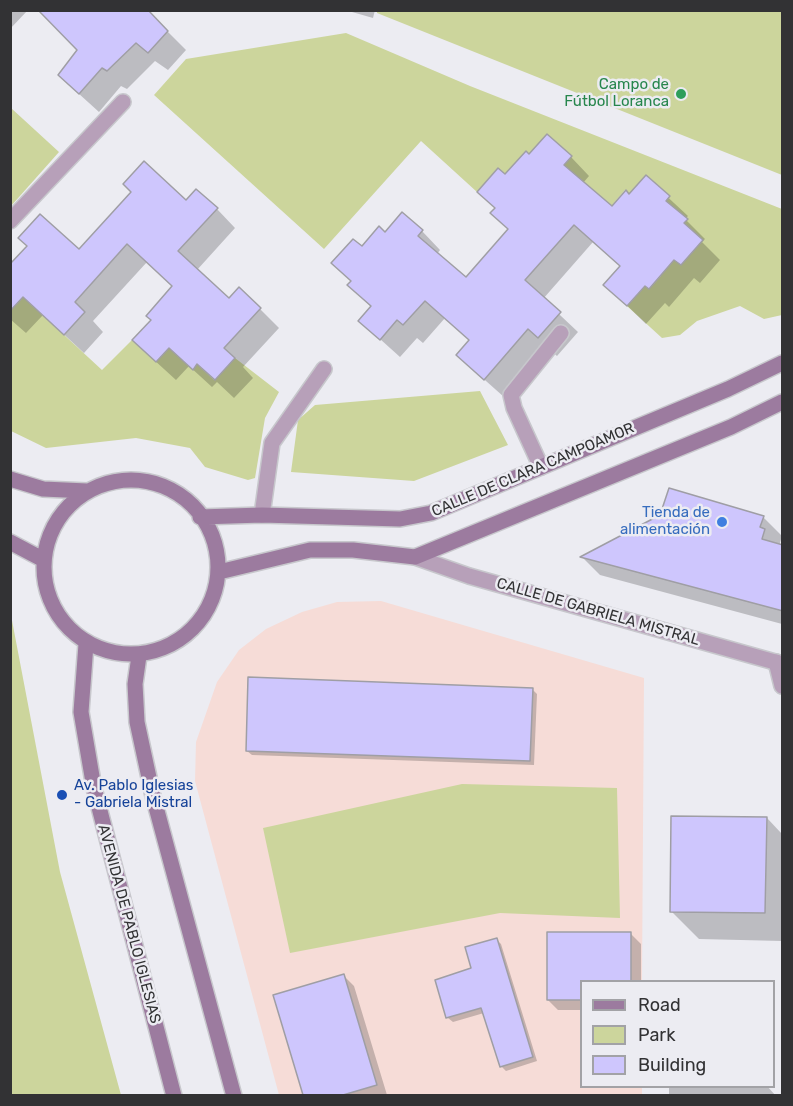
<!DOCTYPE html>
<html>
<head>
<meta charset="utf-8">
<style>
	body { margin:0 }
	#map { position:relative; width:793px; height:1106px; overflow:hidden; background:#ececf2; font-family:Rubik,sans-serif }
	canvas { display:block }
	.frame { position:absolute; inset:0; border:12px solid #323234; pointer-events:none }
	.legend { position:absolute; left:580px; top:980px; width:195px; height:108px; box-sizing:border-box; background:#ececf2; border:2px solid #a2a2a6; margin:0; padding:8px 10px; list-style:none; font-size:18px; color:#323234 }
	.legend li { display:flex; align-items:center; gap:12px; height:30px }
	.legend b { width:30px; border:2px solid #a2a2a6 }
</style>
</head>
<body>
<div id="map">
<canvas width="793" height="1106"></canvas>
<div class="frame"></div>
<ul class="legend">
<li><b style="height:8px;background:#9c7b9f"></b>Road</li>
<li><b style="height:16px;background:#ccd59c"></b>Park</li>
<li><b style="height:16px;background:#cec6fd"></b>Building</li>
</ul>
</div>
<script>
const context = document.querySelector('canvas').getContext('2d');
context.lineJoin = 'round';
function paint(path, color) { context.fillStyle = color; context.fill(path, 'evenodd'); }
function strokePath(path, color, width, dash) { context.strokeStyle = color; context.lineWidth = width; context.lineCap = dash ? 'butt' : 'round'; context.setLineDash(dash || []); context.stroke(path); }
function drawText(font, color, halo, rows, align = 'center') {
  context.font = font + ' Rubik,sans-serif'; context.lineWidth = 5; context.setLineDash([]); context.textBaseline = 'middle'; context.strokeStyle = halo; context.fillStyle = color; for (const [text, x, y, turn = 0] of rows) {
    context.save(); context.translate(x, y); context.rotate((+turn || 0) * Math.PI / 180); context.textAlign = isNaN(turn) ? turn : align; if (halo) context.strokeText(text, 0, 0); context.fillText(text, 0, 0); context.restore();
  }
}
const education = new Path2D(`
	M381,601L644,678L642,981L582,982V1086L642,1087V1095H279L195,781L196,742L217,682L239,650L266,629L302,612L337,602Z`);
const green = new Path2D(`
	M377,11H782V175L377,13Z
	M346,33L470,86L782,209V315L764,319L740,306L697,321L680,335L662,338L627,306L645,286L649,289L661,276L657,271L670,256L681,265L702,241L684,223L687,220L663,204L670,196L646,175L629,194L625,190L613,204L609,215L526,151L509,177L498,168L477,192L421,141L324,249L154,95L186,59Z
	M11,108L59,152L11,206Z
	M23,297L102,370L132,340L175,342L178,356L192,369L197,364L214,380L235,358L279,392L265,418L255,478L248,480L205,467L190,448L136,438L46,448L11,431L10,311Z
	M480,391L508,445L414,481L291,472L298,420L315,405Z
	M10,610L60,872L121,1095H11Z
	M462,784L617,788L620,918L500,913L290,953L263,828Z`);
const shadow = new Path2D(`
	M10,10H28L10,29Z
	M146,10L186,50L168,70L155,61L127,89L121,86L99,112L78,93L79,50Z
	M345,10H375L373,18Z
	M529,156L571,157L589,176L583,183L612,208L629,196L646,177L688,216L685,219L705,239L702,242L720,260L700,283L694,278L669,307L665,303L646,324L606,285L621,267L593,242L543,299L578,332L557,356L547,347L504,397L477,373L470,341L445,318L423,343L417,338L400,357L360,321L372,308L349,285L352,282L362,248L385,234L422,231L440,250L437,254L466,279L509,230L496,209L505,176Z
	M186,202L217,209L235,228L197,270L229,300L260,309L279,328L243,367L253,378L234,398L217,382L212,387L189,366L176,380L153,359V321L174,287L147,262L93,321L103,332L84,353L43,315L26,333L10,319V266L79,252Z
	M661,516L763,517L782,536L779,546L782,547V624L600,575L582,557Z
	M532,689L537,694L534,765L252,755L247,751Z
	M767,818L782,834V941L699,939L671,911Z
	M631,934L641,944V982H582V1010H558L548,1000Z
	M496,939L501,944L537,1061L506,1071L501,1066L484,1013L453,1022L448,1018L437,981L473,969Z
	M343,975L354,986L387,1095L305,1096L275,996Z
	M669,1086H767L776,1096H669Z`);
const building = new Path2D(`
	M38,10H148L168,31L148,53L136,43L107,71L102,68L79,94L58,75L77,50Z
	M547,134L572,156L564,165L612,206L626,190L629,194L646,175L670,196L666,201L688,219L684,223L703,240L681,265L674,260L649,289L645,286L627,306L603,285L620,266L574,225L525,280L561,312L538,338L528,329L484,380L456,355L469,340L425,301L403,325L397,320L380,340L358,321L371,306L347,285L351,281L331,263L353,239L362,246L379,226L385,232L402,212L423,230L418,236L466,277L508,229L490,213L495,208L477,192L498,168L505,174L526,151L529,154Z
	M144,161L186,200L196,189L218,208L178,251L229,298L239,287L261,308L224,348L235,358L215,380L197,364L193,370L169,348L156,362L132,340L151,320L146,316L172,286L127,244L75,302L85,312L64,335L23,297L10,311V264L27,246L18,238L40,214L79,249L131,192L123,184Z
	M669,488L764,516L760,527L765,529L762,539L783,545V611L580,557L660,515Z
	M248,677L533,688L530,761L246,751Z
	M671,816L767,817L765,913L670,912Z
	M547,932H631V981H582V1000H547Z
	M497,938L533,1057L500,1067L481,1008L446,1018L435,980L471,968L465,947Z
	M344,974L377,1085L343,1095H303L273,995Z`);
const service = new Path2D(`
	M10,221L123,102
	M541,467L514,408L511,395L561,333
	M262,515L272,443L324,369`);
const pedestrian = new Path2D(`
	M776,662L782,686`);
const tertiary = new Path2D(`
	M415,557L469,576L782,664`);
const secondary = new Path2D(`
	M10,479L43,489L87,491
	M44 567a87 87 0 1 1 174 0a87 87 0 1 1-174 0Z
	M200,517L262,515L400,519L431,513L728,389L782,363
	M10,542L44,560
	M219,572L310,550H353L415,557L731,427L782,402
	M86,644L81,712L94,788L174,1096
	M139,656L135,684L137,722L153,796L234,1096`);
const markers = [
	[681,94,6,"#2e9e5b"],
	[722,522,6,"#3f7fe0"],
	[62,795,6,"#1a4fb4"]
];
const leisureNames = [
	["Campo de",669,85],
	["Fútbol Loranca",669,102]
];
const streetNames = [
	["CALLE DE CLARA CAMPOAMOR",533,470,-23],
	["CALLE DE GABRIELA MISTRAL",598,612,16],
	["AVENIDA DE PABLO IGLESIAS",129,924,75]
];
const shopNames = [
	["Tienda de",710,513],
	["alimentación",710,530]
];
const transitNames = [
	["Av. Pablo Iglesias",74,786],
	["- Gabriela Mistral",74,803]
];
paint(education, '#f6dcd7');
paint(green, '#ccd59c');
paint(shadow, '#0003');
paint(building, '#cec6fd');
strokePath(building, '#9f9ea4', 1.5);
strokePath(service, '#c7c7cc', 18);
strokePath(pedestrian, '#c7c7cc', 18);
strokePath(tertiary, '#c7c7cc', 18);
strokePath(secondary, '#c7c7cc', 18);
strokePath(service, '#b7a0b9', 15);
strokePath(pedestrian, '#b7a0b9', 15);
strokePath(tertiary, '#b7a0b9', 15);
strokePath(secondary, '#9c7b9f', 15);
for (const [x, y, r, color] of markers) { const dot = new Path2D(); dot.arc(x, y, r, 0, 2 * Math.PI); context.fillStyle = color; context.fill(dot); strokePath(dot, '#ececf2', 2); }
drawText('15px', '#27864d', '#ececf2', leisureNames, 'right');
drawText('15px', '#323234', '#ececf2', streetNames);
drawText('15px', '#366cbe', '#ececf2', shopNames, 'right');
drawText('15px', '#164399', '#ececf2', transitNames, 'left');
</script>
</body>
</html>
